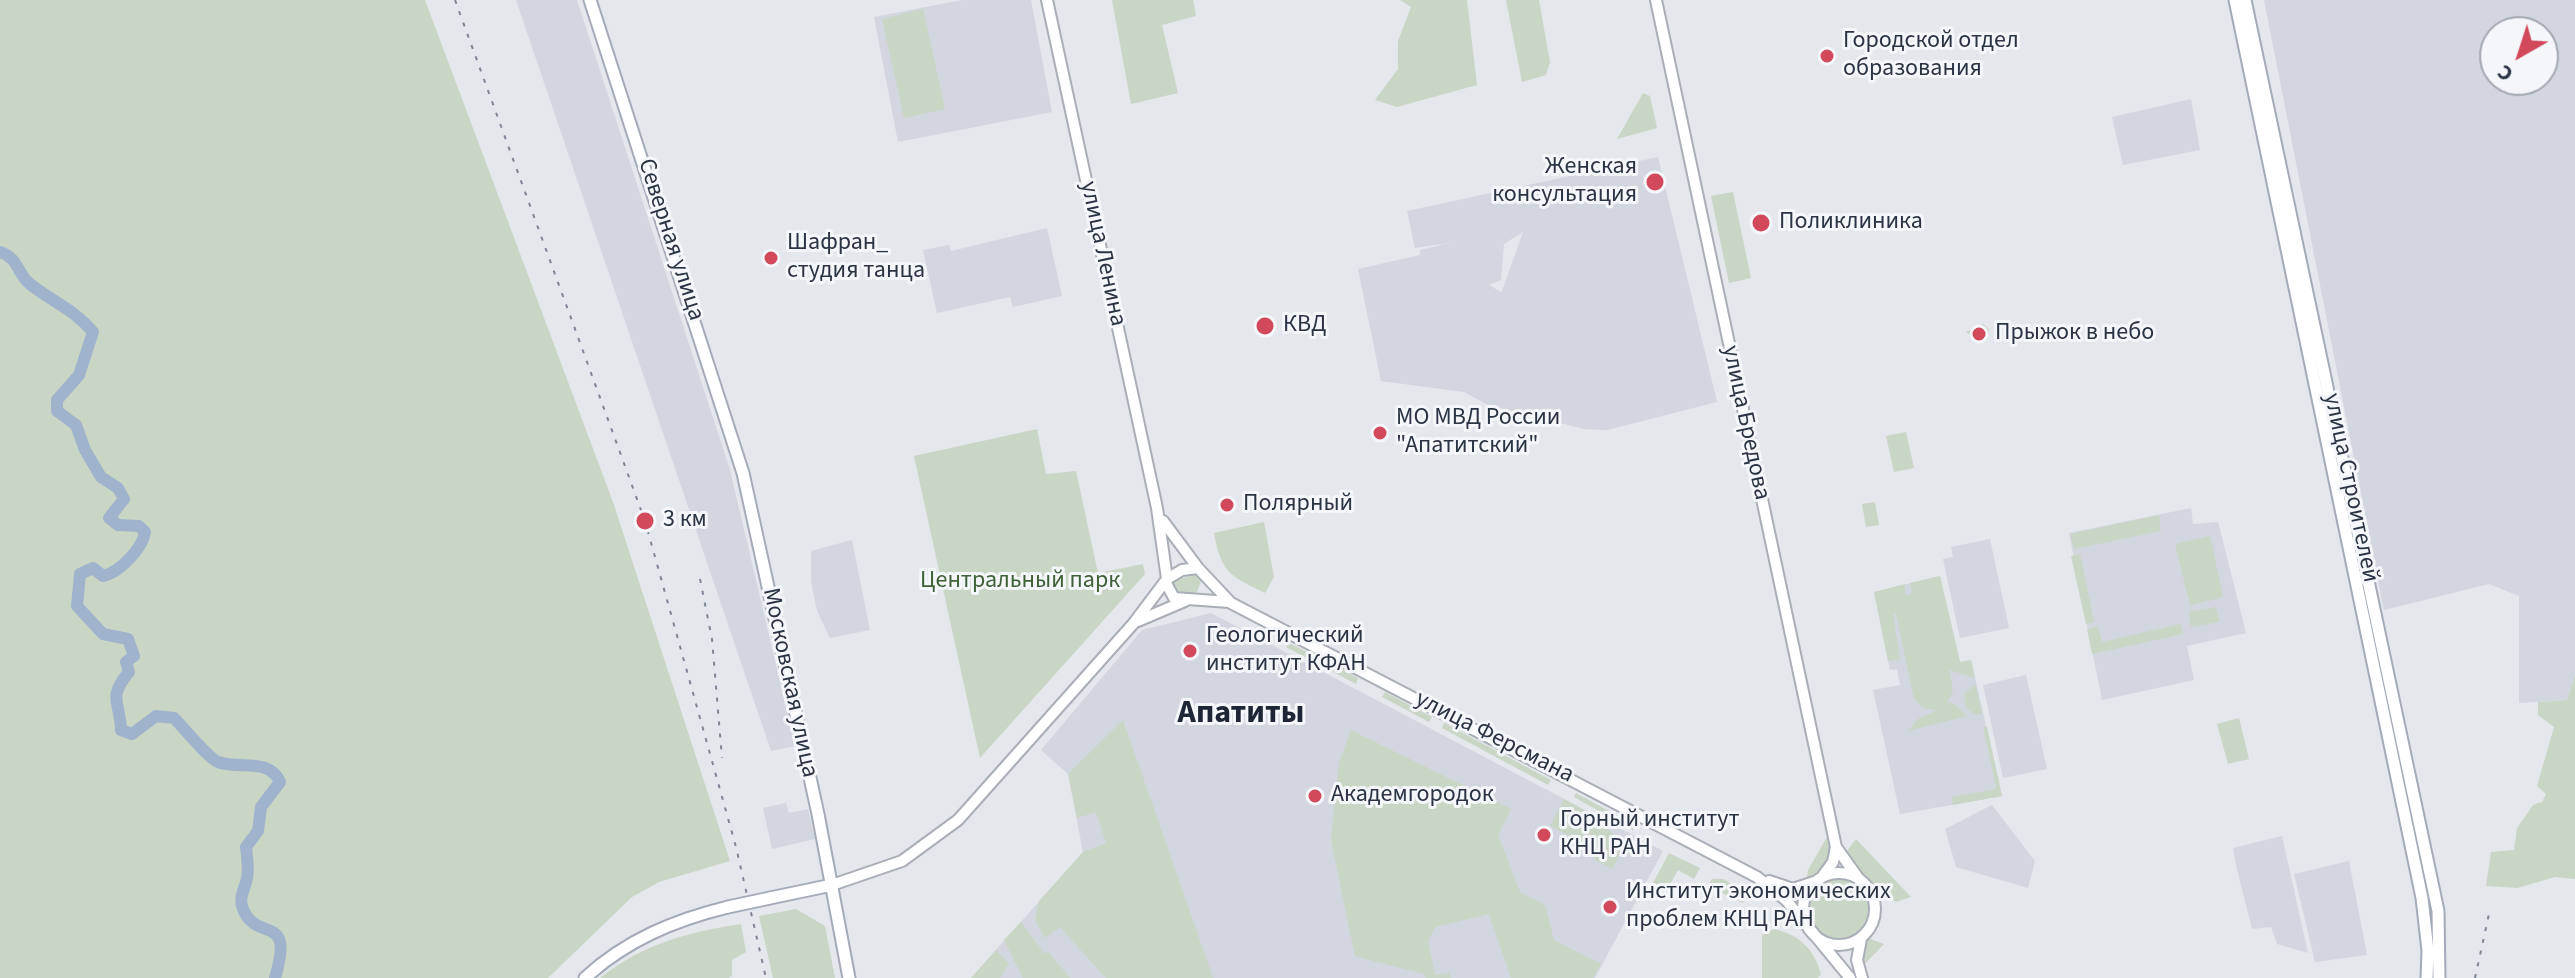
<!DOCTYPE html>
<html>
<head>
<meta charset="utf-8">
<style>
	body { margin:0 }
	#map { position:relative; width:2575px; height:978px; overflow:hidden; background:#e4e7ec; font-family:"Source Sans 3",sans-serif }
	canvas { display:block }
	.north { position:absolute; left:2479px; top:16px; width:80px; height:80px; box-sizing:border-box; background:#f4f6f9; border:2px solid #a4a8b1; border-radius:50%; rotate:219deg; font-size:22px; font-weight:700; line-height:32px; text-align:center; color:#2b3445 }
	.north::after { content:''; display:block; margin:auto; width:28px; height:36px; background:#d1495b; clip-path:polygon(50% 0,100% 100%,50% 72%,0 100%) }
</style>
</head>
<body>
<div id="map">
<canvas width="2575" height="978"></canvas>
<div class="north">С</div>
</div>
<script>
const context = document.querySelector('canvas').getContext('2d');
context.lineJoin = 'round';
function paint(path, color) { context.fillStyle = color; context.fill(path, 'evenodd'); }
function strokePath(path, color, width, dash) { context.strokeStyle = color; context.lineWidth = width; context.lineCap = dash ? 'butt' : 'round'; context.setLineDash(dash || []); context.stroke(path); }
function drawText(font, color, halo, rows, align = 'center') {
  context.font = font + ' "Source Sans 3",sans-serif'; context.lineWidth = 6; context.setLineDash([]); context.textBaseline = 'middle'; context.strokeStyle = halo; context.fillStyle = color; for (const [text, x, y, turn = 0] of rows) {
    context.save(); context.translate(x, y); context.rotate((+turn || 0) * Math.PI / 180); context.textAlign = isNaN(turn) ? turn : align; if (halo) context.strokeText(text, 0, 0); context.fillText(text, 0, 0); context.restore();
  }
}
const built = new Path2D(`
	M516,0H577L730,470L795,746L771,751Z
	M962,0H1031L1052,112L898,142L874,17Z
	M2264,0H2575V675L2567,700L2519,703V596L2489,584L2384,610ZM2495,32H2543V80H2495Z
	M2191,99L2200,150L2123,165L2112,117Z
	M1658,157L1717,402L1607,430L1584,429L1488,405L1464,392L1381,381L1358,269L1420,255V250L1450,243L1415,248L1407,211ZM1523,232L1502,291L1501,292L1489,285L1501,280L1504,244Z
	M1047,228L1062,296L1013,307L1010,297L937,313L923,250L949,245L951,251Z
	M2191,508L2193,524L2218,522L2246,633L2187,646L2194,680L2102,700L2069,533Z
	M1990,539L2009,628L1960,638L1943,559L1953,557L1951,547Z
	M852,540L870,630L830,638L817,611L811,581V551Z
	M1940,576L1960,662L1971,660L2002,796L1900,814L1873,690L1900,685L1897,669L1890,670L1874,592Z
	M1211,613L1663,851L1595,978H971L1083,852L1068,774L1041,750L1142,630Z
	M2026,675L2047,769L2003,778L1983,685Z
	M786,803L789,813L808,809L815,839L772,849L763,808Z
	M1992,805L2035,861L2028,888L1956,867L1945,829Z
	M2282,836L2308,953L2277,944L2271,927L2252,929L2237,870L2233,848Z
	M2349,861L2367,955L2315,962L2294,874Z`);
const green = new Path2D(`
	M0,0H425L613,502L730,861L659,882L632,897L548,978H0Z
	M1112,0H1193L1196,16L1162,25L1178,93L1131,104Z
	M1400,0H1467L1477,85L1397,107L1375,100L1398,69V41L1411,7Z
	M1506,0H1539L1550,62L1546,75L1522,82Z
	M923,9L945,109L904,118L882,19Z
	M1643,93L1650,96L1657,128L1617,139Z
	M1733,192L1751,278L1729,283L1711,196Z
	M1983,324L1989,329L1987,340L1979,342L1966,332Z
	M1037,429L1046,474L1076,471L1098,573L1143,564L1145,574L980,758L914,456Z
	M1906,432L1914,468L1894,472L1886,436Z
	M1875,502L1879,525L1866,527L1862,504Z
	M2159,515L2161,531L2074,549L2070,534Z
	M1264,522L1274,577L1265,593C1230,576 1221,573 1214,533Z
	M2210,536L2223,597L2190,605L2175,544Z
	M2080,554L2094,622L2086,624L2071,556Z
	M1195,575L1201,581L1197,592L1183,596L1171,591V581Z
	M1940,576L1960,662L1971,660L1975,678L1949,670L1953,690L1947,704L1952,702L1967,716L1908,731L1918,719L1937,710L1924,708L1914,699L1896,613L1893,614L1900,659L1888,661L1874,592L1905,584V596L1912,593L1910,583Z
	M2216,607L2219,622L2191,627L2189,612Z
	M2181,624L2183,634L2092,654L2087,629L2098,626L2102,642Z
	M1289,643L1358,678L1356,684L1286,647Z
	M2575,675V879L2555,877L2517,888L2486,886L2491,852L2514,850L2517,828L2533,805L2542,802L2546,794L2537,786L2554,727L2538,715V702L2567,700Z
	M1975,684L1982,714L1975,715L1966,707L1964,695Z
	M1385,692L1432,717L1429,722L1382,697Z
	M2239,718L2249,759L2228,764L2217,724Z
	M1123,720L1213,978H1106L1060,927L1045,938L1035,920L1039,901L1083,852L1106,843L1096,812L1077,818L1068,774Z
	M1444,723L1551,780L1548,785L1442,728Z
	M1983,727H1987L2002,796L1953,805L1952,797L1995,789L1996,786Z
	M1351,730L1511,809L1498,835L1520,892L1545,905L1554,940L1601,964L1593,978H1511L1489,914L1435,927L1428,941L1435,975L1450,973L1451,978H1426L1424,974L1355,956L1331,840L1339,763Z
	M1576,793L1636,826L1633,830L1574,797Z
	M1564,799L1601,820L1623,846L1613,869L1595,860L1592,848L1550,826Z
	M1827,837H1831C1832,858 1825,872 1806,883L1808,870Z
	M1856,839L1911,897L1896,902L1861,876L1847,851Z
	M1669,853L1700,868L1694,879L1678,870L1667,890L1653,883Z
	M1808 909a30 30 0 1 1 60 0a30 30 0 1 1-60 0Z
	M1712,879H1723L1748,893L1743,903L1708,886Z
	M796,909L825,926L835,978H773L759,916Z
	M1021,922L1045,954L1048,952L1070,978H1023L1004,940Z
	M741,924L746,952L732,960V976L728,978H600C643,944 688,932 741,924Z
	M1774,929C1800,935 1814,949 1821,974L1818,978H1762V935Z
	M1868,938L1884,944L1862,967L1861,952Z
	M996,950L1009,964L1000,978H971Z`);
const river = new Path2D(`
	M0,252C19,258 17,274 30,284C51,301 75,310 93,332L79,375L57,400V411L76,425L85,450L101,477L118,488L124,499L109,518L118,525L139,526L145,532C143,548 119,573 103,576L93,568L80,574L77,606L103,634L128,639L134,656L126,662L129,672C107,698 120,701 121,730L132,734L156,716L174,718C183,727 208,758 218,762C240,770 269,757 280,782L261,807L258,831L246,847C247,856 249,869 247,878C245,889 238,898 243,909C257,944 295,911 275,978`);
const secondary = new Path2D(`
	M1047,0L1157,508L1167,579
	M1656,0L1836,847L1861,882
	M1163,521L1198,568L1229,601
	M1166,583L1174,598L1229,602L1757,877L1786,900L1850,978
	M1138,621L1185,601
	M1803 909a36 36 0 1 1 72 0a36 36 0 1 1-72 0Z
	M1822,877L1833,862L1836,847
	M1769,881L1793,889L1814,882
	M832,885L902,861L958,820L1133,624L1167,579L1182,570L1198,568
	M1861,939L1857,960L1862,978`);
const primary = new Path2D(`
	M590,0L743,473L818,814L849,978
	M2235,0L2422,898L2428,951L2427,978
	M2245,0L2438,911L2439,978
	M770,898L832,885
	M585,978C626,940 675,920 728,907`);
const rail = new Path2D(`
	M455,0L645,521L736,847L766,978
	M700,579L712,639L722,758
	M2475,978L2489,914`);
const primaryBridge = new Path2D(`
	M728,907L770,898`);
const markers = [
	[1827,56,8,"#d1495b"],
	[1655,182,10,"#d1495b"],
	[1761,223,10,"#d1495b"],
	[771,258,8,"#d1495b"],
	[1265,326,10,"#d1495b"],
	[1979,334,8,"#d1495b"],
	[1380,433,8,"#d1495b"],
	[1227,505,8,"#d1495b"],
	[645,521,10,"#d1495b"],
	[1190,651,8,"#d1495b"],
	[1315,796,8,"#d1495b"],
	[1544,835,8,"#d1495b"],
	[1610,907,8,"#d1495b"]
];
const poiNames = [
	["Городской отдел",1843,42],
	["образования",1843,70],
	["Женская",1637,168,"right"],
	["консультация",1637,196,"right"],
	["Поликлиника",1779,223],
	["Шафран_",787,244],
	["студия танца",787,272],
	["КВД",1283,326],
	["Прыжок в небо",1995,334],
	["МО МВД России",1396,419],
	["\"Апатитский\"",1396,447],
	["Полярный",1243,505],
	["3 км",663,521],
	["Геологический",1206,637],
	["институт КФАН",1206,665],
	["Академгородок",1331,796],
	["Горный институт",1560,821],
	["КНЦ РАН",1560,849],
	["Институт экономических",1626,893],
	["проблем КНЦ РАН",1626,921]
];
const streetNames = [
	["Северная улица",670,240,72],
	["улица Ленина",1102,254,78],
	["улица Бредова",1745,423,78],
	["улица Строителей",2350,488,78],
	["Московская улица",789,683,78],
	["улица Ферсмана",1494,738,27]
];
const parkNames = [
	["Центральный парк",1020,582]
];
const districtNames = [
	["Апатиты",1241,715]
];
paint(built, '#d2d6de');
paint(green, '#c9d6c5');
strokePath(river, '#9fb4cc', 12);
strokePath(secondary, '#a9aeb7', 14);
strokePath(primary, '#a3abb8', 15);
strokePath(secondary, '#fff', 10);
strokePath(primary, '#fff', 11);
strokePath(rail, '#7d8696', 2, [4, 8]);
strokePath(primaryBridge, '#a3abb8', 15, []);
strokePath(primaryBridge, '#fff', 11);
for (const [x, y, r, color] of markers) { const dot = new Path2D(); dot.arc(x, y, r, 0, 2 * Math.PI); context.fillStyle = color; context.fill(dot); strokePath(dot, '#f4f6f9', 3); }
drawText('24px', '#2b3445', '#f4f6f9', poiNames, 'left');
drawText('24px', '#2b3445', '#f4f6f9', streetNames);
drawText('24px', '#3f6138', '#f4f6f9', parkNames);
drawText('bold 32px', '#1d2536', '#f4f6f9', districtNames);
</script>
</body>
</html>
